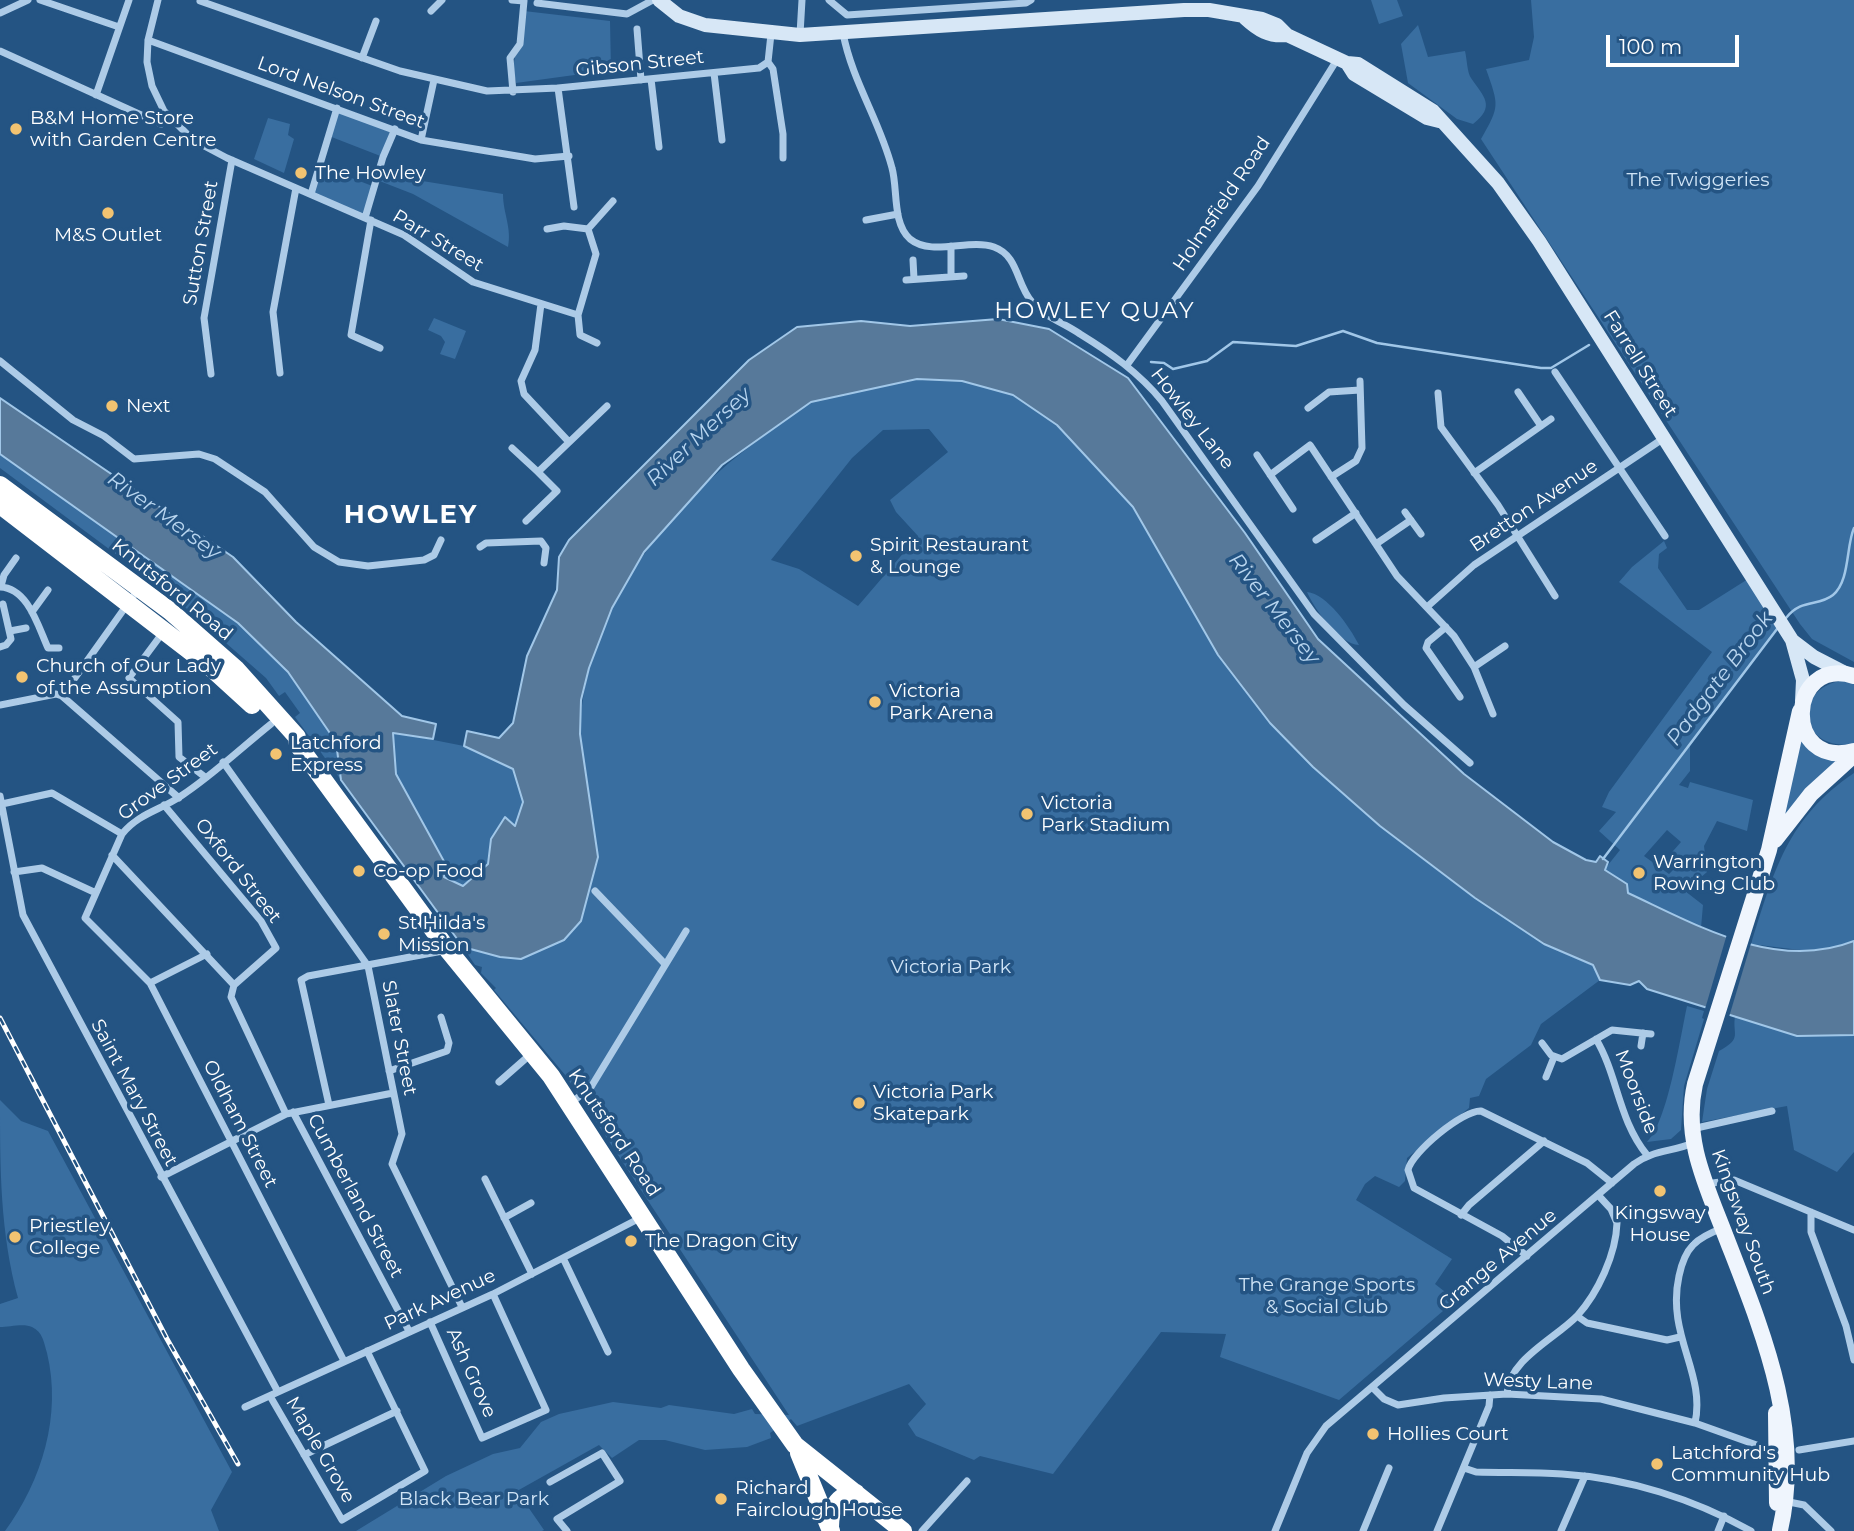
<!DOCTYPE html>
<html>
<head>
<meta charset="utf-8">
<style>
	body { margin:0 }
	#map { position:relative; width:1854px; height:1531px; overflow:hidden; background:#245483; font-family:Montserrat,sans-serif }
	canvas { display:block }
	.scale { position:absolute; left:1606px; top:35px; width:133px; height:32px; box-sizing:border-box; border:4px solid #fff; border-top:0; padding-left:9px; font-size:21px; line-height:24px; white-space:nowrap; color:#fff; -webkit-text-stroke:5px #245483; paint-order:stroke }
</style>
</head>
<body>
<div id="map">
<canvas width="1854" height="1531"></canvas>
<div class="scale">100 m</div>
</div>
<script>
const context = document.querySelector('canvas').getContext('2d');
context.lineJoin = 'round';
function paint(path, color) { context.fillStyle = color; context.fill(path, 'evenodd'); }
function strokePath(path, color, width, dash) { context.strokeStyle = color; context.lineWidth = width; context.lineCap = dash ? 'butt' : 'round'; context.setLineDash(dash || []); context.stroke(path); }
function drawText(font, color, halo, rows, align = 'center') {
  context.font = font + ' Montserrat,sans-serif'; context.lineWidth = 7; context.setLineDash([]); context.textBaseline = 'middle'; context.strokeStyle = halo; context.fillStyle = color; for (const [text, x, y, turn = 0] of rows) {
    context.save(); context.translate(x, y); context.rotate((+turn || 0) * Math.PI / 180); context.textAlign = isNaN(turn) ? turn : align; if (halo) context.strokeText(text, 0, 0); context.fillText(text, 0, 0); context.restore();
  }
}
const green = new Path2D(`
	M1371,0H1397L1403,16L1379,24Z
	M1531,0H1854V662L1812,639L1800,624L1481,139C1500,106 1499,106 1486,69L1529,60L1534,37Z
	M524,11L610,21L611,70L516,83L513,67Z
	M1418,25L1428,57L1465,51C1467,59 1467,72 1471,78C1484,97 1496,106 1473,124L1457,119L1408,83L1401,44Z
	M337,108L395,129L383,157L329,136Z
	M268,118L290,124L288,135L294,139L284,173L254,159Z
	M320,166L375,187L365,218L311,194Z
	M380,167L410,179L503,194C503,213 512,228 508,247L413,194L377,180Z
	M434,318L466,331L455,359L440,354L445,342L441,336L428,330Z
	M917,379L962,381L1013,395L1057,425L1133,507L1218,655L1270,723L1313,767L1375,822L1475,898L1544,944L1594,966L1600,980L1541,1024L1531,1045L1486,1079L1479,1096L1470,1098L1469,1108L1407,1158L1405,1181L1399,1187L1375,1176L1365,1184L1356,1200L1452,1259L1435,1284L1449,1295L1450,1305L1339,1400L1220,1357L1226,1334L1161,1332L1053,1474L980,1456L974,1460L916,1436L908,1424L926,1404L909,1384L797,1426L791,1419L770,1433L771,1438L747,1447L705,1450L665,1440H639L612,1458L599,1445L517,1491L544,1530L542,1531H356L446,1476L493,1454L520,1448L541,1422L559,1414L613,1402L661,1408L669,1405L734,1414L752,1409L755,1414L789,1415L566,1076L494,990L496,988L481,973L482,967L475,965L463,947L500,957L580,734C583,612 668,504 764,436C779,425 796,409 812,402C845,389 883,386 917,379ZM929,429L948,452L890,500L896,512L918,536L858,606L799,569L771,560L852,458L883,430Z
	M0,454L238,623L288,672L336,742L341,780L295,717L300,713L285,692L279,696L266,678L171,595L0,468Z
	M1664,541L1667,548L1659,554L1658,568L1687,610H1699L1748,579L1778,628L1690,746V771L1679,785L1688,788L1690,782L1753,800L1747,831L1717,821L1704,846L1707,872L1685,891L1703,905L1701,928L1628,893L1626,884L1604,870L1620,850L1599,831L1616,812L1602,807L1609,792L1712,652L1619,582L1632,567ZM1667,830L1681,842L1666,859L1676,867L1669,874L1644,856Z
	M1307,592C1327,594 1350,627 1359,645C1339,644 1315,610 1307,592Z
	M1845,680L1854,683V744C1797,752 1792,686 1845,680Z
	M393,732L464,746L513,769L523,802L515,826L505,817L491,839L488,864L463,886L444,877L446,865L396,774Z
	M1802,738L1843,760L1779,824Z
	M1854,773V941L1816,952L1751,944C1774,871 1787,818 1854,773Z
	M1687,1006L1704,1011L1702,1018L1704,1019L1684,1086L1681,1130L1671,1139L1647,1142C1668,1121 1680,1038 1687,1006Z
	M1735,1016L1797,1036L1854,1035V1152L1837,1172L1794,1150L1787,1106L1702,1122L1707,1089L1719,1051C1743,1038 1732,1035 1735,1016Z
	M0,1100L21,1121L48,1131L232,1472L211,1510L219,1531H5C42,1481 62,1415 47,1353C44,1343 43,1332 32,1327C24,1323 9,1327 0,1327V1304L18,1298C0,1232 0,1168 0,1100Z`);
const water = new Path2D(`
	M998,319L1049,329L1128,378L1245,533L1318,639L1464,774L1553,842L1586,860L1596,862L1600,856L1608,862L1605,870L1627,884L1628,893C1697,925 1776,972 1854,941V1035L1797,1036L1647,989L1639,981L1630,985L1600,980L1593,965L1544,944L1475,898L1380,826L1313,767L1270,723L1218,655L1133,507L1057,425L1013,395L962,381L917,379L811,402L722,465L644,552L612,608L589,668L581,700L580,734L598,857L581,921L564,940L521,959L500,957L463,947L341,780L336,742L288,672L238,623L0,454V398L233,557L296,622L402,716L436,724L433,739L393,733L396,774L446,865L444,877L463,886L488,864L491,839L505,817L515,826L523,802L513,769L464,746L467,731L499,738L513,723L527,656L557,590L559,557L569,540L749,360L797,327L861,321L910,326Z`);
const pier = new Path2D(`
	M1727,934L1752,940L1729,1017L1705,1009Z`);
const stream = new Path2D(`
	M1151,362L1164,363L1173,369L1207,361L1233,342L1296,346L1343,331L1377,343L1541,368H1551L1589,345
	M1786,618C1802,598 1818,607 1833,595C1850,581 1846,546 1854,528
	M1603,859L1777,629`);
const street = new Path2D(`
	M40,0L119,27
	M158,0L148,40L147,62L152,86L164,111L193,140L227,158L404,235L473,282L578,315
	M512,0L524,1L520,44L510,58L513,92
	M829,0L847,15L1026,3L1031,0
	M200,1L400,71L487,91L558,88L759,68L768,62
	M537,3L627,14L653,0
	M431,11L442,0
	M0,13L28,0
	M637,29L641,80
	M843,33C852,81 880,121 892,168C898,189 892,223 910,239C932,257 969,238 994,247C1019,256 1016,284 1032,302C1045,317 1064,323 1080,334C1111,353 1139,373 1162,401L1314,614L1404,705L1470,763
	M771,34L768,62L773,69L783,134V158
	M800,34L802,0
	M148,40L421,140L535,159L569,156
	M0,51L161,124
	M362,58L376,21
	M714,73L722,140
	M651,79L659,147
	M558,88L574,207
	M96,95L129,0
	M421,140L434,80
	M311,194L337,108
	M365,218L383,157L395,129
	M371,220L351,335L380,348
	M866,220L898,214
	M547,229L564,226L588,229
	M951,246V277
	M913,260L914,279
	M906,280L964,276
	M541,304L535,350L521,381L524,394L569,442
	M597,343L580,335L578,315L596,254L588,229L613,201
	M0,361L73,420L104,436L134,459L199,454L215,459L265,492L314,547L339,562L368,566L424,560L434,555L441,540
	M1127,365L1258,186L1338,58
	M1555,372L1665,536
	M280,373L273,312L296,188
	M211,374L204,318L232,160
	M1518,392L1541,426
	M1438,393L1441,427L1498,505L1555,596
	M1308,408L1329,392L1360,390
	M512,448L538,472L607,406
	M1257,455L1293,509
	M1474,473L1551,419
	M1270,475L1310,445L1397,576L1454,636L1474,667L1493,714
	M1331,477L1356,461L1362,448L1360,381
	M1405,512L1421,534
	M526,521L557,491L538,472
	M1316,540L1356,513
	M1376,544L1411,520
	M480,547L486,543L541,541L546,548L544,563
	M1,586L4,575L16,558
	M0,587C28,588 38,626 48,648H59
	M1427,607L1474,565L1664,438
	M32,612L48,590
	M1446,627L1428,642L1426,648L1460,697
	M10,631L26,628
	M164,631L129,678L178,722L179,757L205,777
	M0,647L6,645L11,639L3,604
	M1474,667L1505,646
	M62,696L139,588
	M0,705L56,694L62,696L179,798
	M271,724C241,748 213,775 181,796C161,810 139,813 122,834L85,918L150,983L344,1361
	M223,762L368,966L402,1134L392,1164L462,1307
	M0,796L23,915L278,1392
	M2,804L52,793L122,834
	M164,805L261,921L276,948L234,985
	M112,855L234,985
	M14,872L42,868L96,893
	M595,891L664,963
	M150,983L207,954
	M234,985L231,997L286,1114
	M1596,1039C1618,1076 1618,1119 1647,1155
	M1542,1043L1551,1055L1562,1059L1612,1030L1651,1034
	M1641,1046L1643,1033
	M389,1071L447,1051L449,1043L441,1017
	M1546,1077L1554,1057
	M499,1082L532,1053
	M571,1103L591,1087L686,931
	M329,1105L301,980L308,976L448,950
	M293,1112L409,1331
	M1692,1129L1772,1111
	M161,1177L286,1114L393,1093
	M485,1179L532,1274
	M1706,1184L1734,1180L1854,1230
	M1811,1212V1232L1846,1326L1854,1360
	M1461,1215L1469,1205L1544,1141
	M504,1218L531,1203
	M1527,1256L1502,1236L1414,1188L1408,1170C1412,1152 1463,1110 1481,1111L1587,1163L1612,1183
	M564,1260L608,1352
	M1577,1316L1587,1323L1667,1340L1680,1337
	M430,1322L482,1438L546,1410L493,1294
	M1372,1387L1384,1399L1398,1405L1444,1398L1507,1394L1601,1399L1695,1423L1765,1448H1776
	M1507,1394C1508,1360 1556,1338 1577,1316C1598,1293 1616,1254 1617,1223L1611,1209L1598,1195
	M270,1396L342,1520L425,1471L367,1351
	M245,1407L493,1294L642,1217
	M1695,1423C1706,1373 1666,1335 1679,1276C1685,1247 1696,1238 1723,1228
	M1799,1450L1854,1441
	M304,1455L397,1411
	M1464,1468L1476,1472C1505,1473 1534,1472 1562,1474C1628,1478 1694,1499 1751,1531
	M550,1482L602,1453L620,1481L557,1519L567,1531
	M1784,1501L1804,1505L1831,1531
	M922,1531L967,1481
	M1275,1531L1307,1453L1326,1426L1634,1164C1653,1150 1672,1152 1693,1143
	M1363,1531L1389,1468
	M1437,1531L1489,1406L1490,1395
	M1561,1531L1585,1476
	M1718,1531L1724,1516`);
const secondary = new Path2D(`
	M659,0L679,16L705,25L800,35L1184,10H1209L1262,19L1277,25L1287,35L1347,63L1358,64L1433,111L1498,183L1539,241L1792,640L1803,680L1802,701
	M1245,18C1258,30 1269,37 1287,35
	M1347,63L1354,74L1427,118L1439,121
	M1793,641L1814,657L1847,674`);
const primary = new Path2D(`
	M1854,676C1787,655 1782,770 1854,751
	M1775,840L1811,794L1854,755
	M1776,1413L1777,1503
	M1780,1530C1804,1426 1761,1328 1724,1232C1705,1183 1683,1137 1695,1084L1769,850L1800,711`);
const highway = new Path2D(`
	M0,485L170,611L236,669L297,737L298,745L448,950L551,1076L741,1369L795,1445L903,1531
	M0,505L207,664L252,705
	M799,1453L831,1531
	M830,1527C830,1510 837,1494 856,1493`);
const rail = new Path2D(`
	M0,1018L167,1339L238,1464`);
const markers = [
	[16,129,7,"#f2c371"],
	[301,173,7,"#f2c371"],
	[108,213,7,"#f2c371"],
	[112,406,7,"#f2c371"],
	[856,556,7,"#f2c371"],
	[22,677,7,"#f2c371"],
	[875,702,7,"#f2c371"],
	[276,754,7,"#f2c371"],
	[1027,814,7,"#f2c371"],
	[359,871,7,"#f2c371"],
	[1639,873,7,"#f2c371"],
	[384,934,7,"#f2c371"],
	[859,1103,7,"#f2c371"],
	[1660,1191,7,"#f2c371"],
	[15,1237,7,"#f2c371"],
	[631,1241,7,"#f2c371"],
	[1373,1434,7,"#f2c371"],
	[1657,1464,7,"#f2c371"],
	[721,1499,7,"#f2c371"]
];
const streetNames = [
	["Gibson Street",640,64,-6],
	["Lord Nelson Street",341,93,20],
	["Holmsfield Road",1222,204,-56],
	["Parr Street",438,241,31],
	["Sutton Street",201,243,-80],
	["Farrell Street",1640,364,58],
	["Howley Lane",1192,419,52],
	["Bretton Avenue",1534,506,-34],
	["Knutsford Road",172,590,39],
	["Grove Street",168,782,-36],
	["Oxford Street",238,871,52],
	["Slater Street",399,1038,79],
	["Moorside",1636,1092,69],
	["Saint Mary Street",134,1093,62],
	["Oldham Street",240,1124,63],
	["Knutsford Road",614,1133,56],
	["Cumberland Street",355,1196,62],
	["Kingsway South",1743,1222,70],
	["Grange Avenue",1498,1260,-40],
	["Park Avenue",440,1300,-25],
	["Ash Grove",471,1373,66],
	["Westy Lane",1538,1382,2],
	["Maple Grove",320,1450,60]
];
const poiNames = [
	["B&M Home Store",30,118],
	["with Garden Centre",30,140],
	["The Howley",315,173],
	["M&S Outlet",108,235,"center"],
	["Next",126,406],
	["Spirit Restaurant",870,545],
	["& Lounge",870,567],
	["Church of Our Lady",36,666],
	["of the Assumption",36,688],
	["Victoria",889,691],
	["Park Arena",889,713],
	["Latchford",290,743],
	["Express",290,765],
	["Victoria",1041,803],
	["Park Stadium",1041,825],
	["Warrington",1653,862],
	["Rowing Club",1653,884],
	["Co-op Food",373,871],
	["St Hilda's",398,923],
	["Mission",398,945],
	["Victoria Park",873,1092],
	["Skatepark",873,1114],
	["Kingsway",1660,1213,"center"],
	["House",1660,1235,"center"],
	["Priestley",29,1226],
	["College",29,1248],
	["The Dragon City",645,1241],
	["Hollies Court",1387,1434],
	["Latchford's",1671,1453],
	["Community Hub",1671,1475],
	["Richard",735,1488],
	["Fairclough House",735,1510]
];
const parkNames = [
	["The Twiggeries",1698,180],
	["Victoria Park",951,967],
	["The Grange Sports",1327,1285],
	["& Social Club",1327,1307],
	["Black Bear Park",474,1499]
];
const waterNames = [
	["River Mersey",699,437,-43],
	["River Mersey",164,516,36],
	["River Mersey",1274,609,52],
	["Padgate Brook",1720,679,-53]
];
const quarterNames = [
	["HOWLEY QUAY",1095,311]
];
const districtNames = [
	["HOWLEY",411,515]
];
paint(green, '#396ea0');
paint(water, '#57799a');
strokePath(water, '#a1c7e8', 2);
paint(pier, '#245483');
strokePath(stream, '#a1c7e8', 2.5);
strokePath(street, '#adcbe7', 7);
strokePath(secondary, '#d7e7f6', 14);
strokePath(primary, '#eff5fd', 16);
strokePath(highway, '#fff', 18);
strokePath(rail, '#fff', 5);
strokePath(rail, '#245483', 2.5, [8]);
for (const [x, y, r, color] of markers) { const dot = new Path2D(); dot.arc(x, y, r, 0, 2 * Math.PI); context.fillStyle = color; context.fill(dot); strokePath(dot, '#245483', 2.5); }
drawText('19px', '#fff', '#245483', streetNames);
drawText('19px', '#fff', '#245483', poiNames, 'left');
drawText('19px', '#d0e4f6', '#245483', parkNames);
drawText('italic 21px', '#b8d5ef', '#245483', waterNames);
context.letterSpacing = '2px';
drawText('23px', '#fff', '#245483', quarterNames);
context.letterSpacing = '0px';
context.letterSpacing = '2px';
drawText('bold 26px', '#fff', '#245483', districtNames);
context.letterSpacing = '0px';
</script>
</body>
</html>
